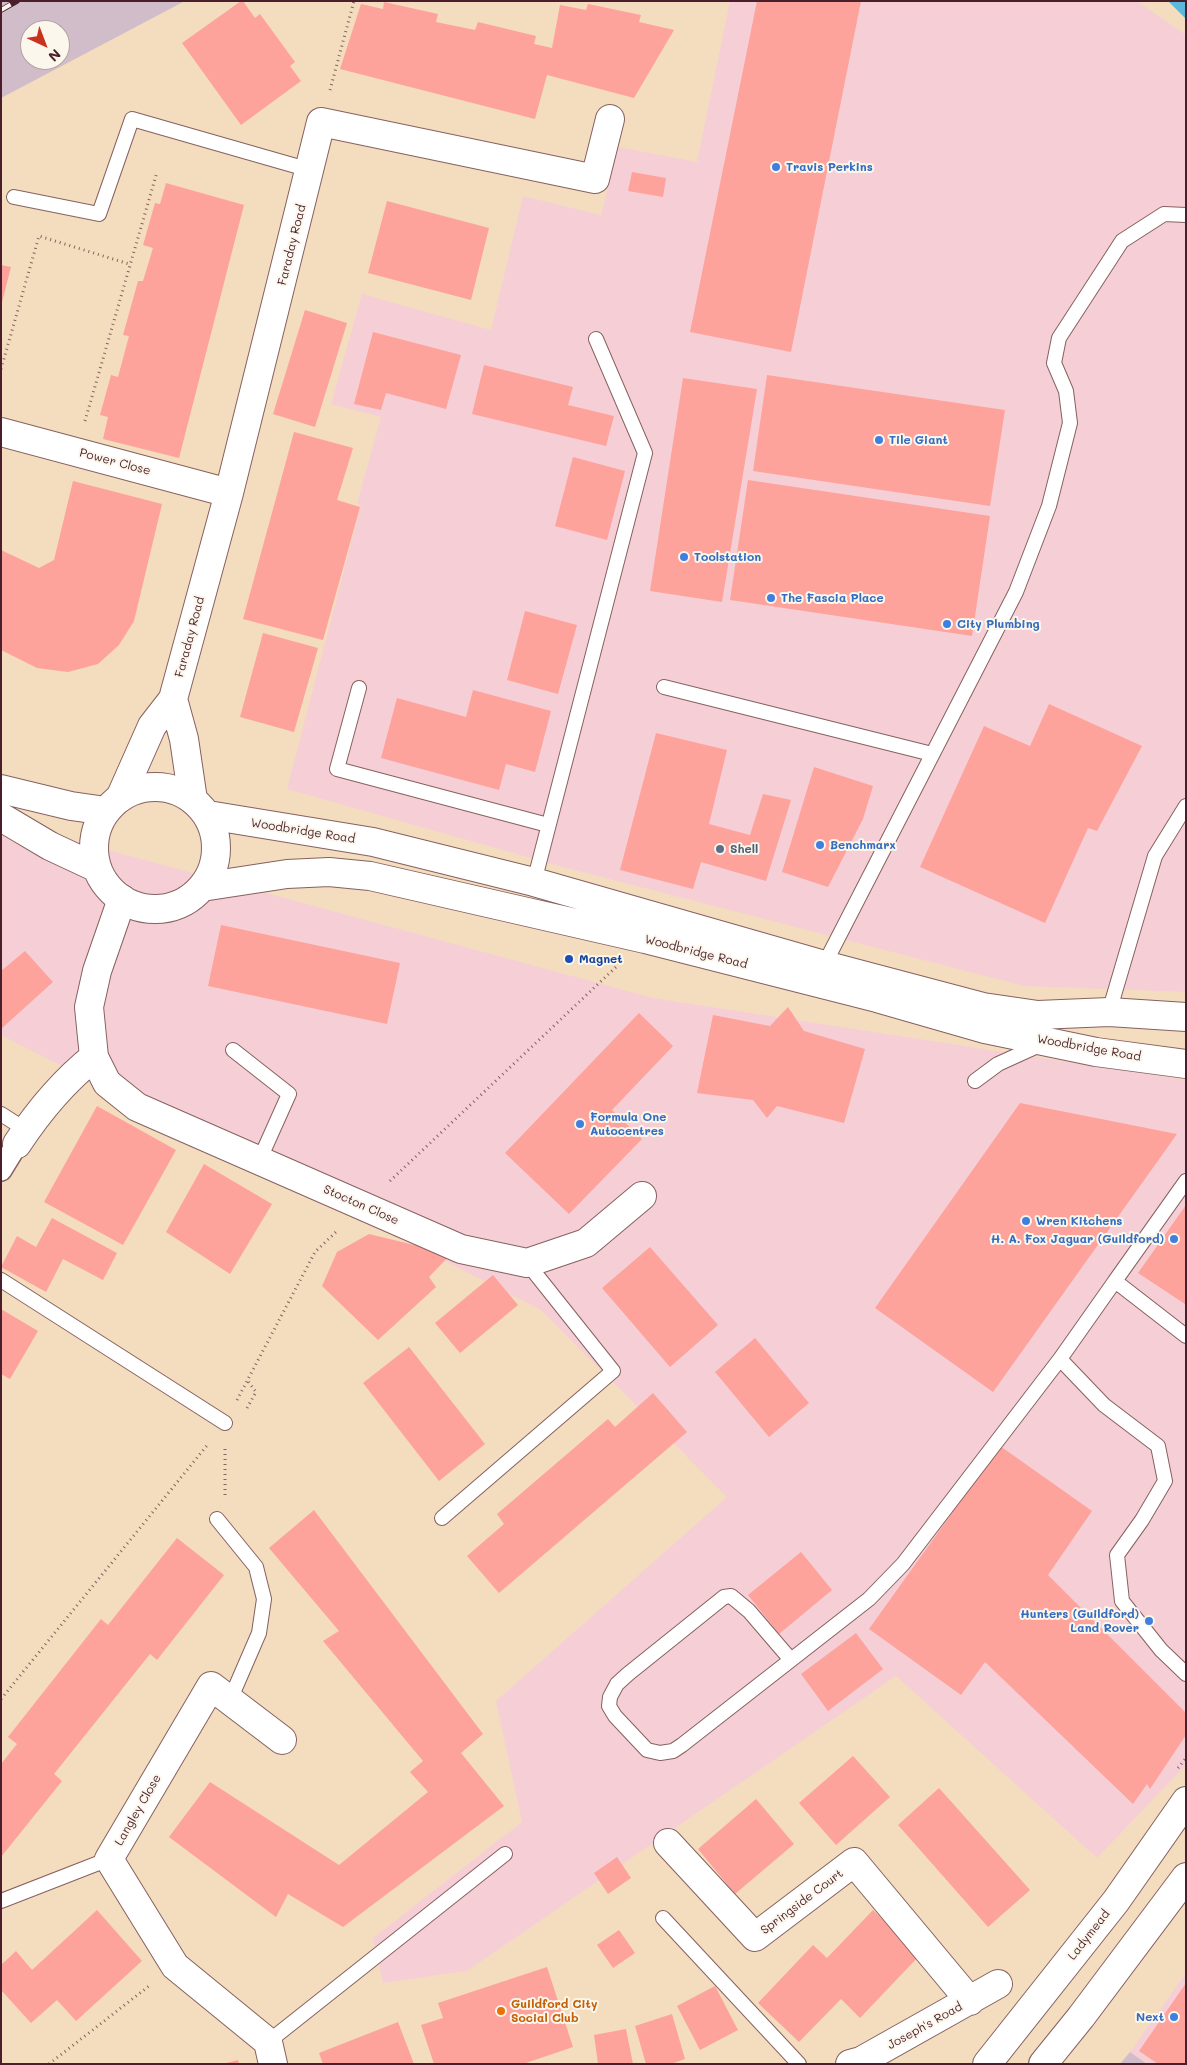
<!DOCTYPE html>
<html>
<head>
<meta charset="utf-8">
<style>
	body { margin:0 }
	#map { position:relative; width:1187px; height:2065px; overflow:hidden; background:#f4dcbf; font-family:Mali,sans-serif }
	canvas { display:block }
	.frame { position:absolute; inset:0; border:2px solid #4a1f2b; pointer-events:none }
	.north { position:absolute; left:20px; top:20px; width:50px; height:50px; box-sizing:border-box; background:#fbf7ec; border:1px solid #b4a19f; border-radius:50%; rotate:137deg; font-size:14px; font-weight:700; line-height:20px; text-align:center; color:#4a1f2b }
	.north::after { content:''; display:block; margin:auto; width:18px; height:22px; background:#c8321e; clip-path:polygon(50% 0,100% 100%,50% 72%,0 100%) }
</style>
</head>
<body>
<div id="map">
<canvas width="1187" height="2065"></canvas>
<div class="frame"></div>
<div class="north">N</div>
</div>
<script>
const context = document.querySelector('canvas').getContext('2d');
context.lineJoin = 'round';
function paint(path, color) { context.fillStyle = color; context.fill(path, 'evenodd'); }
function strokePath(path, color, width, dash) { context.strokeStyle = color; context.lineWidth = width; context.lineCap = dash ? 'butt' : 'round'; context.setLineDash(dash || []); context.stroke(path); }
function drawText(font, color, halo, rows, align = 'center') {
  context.font = font + ' Mali,sans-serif'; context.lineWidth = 4; context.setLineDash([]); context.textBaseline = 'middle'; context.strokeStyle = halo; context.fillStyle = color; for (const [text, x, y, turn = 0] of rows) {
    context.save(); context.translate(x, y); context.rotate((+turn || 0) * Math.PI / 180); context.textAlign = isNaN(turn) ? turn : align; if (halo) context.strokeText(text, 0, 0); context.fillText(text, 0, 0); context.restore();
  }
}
const built = new Path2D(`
	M730,1H1137L1186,35V992L1024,986L559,866L287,789L361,505L357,504L381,417L331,404L362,294L491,330L523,196L601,215L618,147L697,162Z
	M1,821L653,998L1186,1080V1765L1097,1858L896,1676L467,1971L383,1983L373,1938L522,1822L496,1701L727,1497L541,1310L1,1035Z
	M1186,1973V2064H1147L1130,2052Z`);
const industrial = new Path2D(`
	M1,1H185L1,98ZM30,30H60V60H30Z
	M1130,2052L1147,2064H1120Z`);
const water = new Path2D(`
	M1168,1H1186V19Z`);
const building = new Path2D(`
	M241,1H243L255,18L260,14L295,62L290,66L301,81L241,125L182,43Z
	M757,1H861L791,352L690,332Z
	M384,2L438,14L436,22L475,30L478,22L536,36L534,44L552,48L560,5L586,10L588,4L641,15L639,22L674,30L634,98L547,75L535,119L340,69L361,4L383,9Z
	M632,172L666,178L663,197L628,191Z
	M166,183L244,205L179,458L103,439L108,417L100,415L111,375L118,377L129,336L123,335L138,281H143L153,248L143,245L155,203L160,204Z
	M387,201L489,228L471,300L368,273Z
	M1,265L11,267L2,302H1Z
	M305,310L347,323L315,427L273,414Z
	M373,332L461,355L446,409L386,393L381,410L354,404Z
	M484,365L573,387L568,405L614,416L606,446L472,414Z
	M767,375L1005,410L990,506L753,471Z
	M683,378L757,389L722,602L650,591Z
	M294,432L353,448L337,500L360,507L323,640L243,619Z
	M573,457L625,471L607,540L555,526Z
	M748,480L990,516L972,636L730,600Z
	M73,481L162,504L134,621L119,645L98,664L68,672L37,668L1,650V550L39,568L54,560Z
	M525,611L577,625L558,694L507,680Z
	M263,633L318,648L294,732L240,717Z
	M473,690L551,711L535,772L506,764L499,790L381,758L397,698L466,717Z
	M1049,704L1142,746L1097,831L1088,828L1045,923L920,867L984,726L1030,746Z
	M656,733L727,750L709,824L750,835L763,794L791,800L766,881L701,862L693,889L620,870Z
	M814,767L873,786L863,819L828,887L782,872Z
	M221,925L400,963L387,1024L208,986Z
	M25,951L53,982L1,1029V971Z
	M788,1007L804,1031L865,1049L844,1123L777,1106L767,1118L753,1100L697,1093L713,1015L770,1026Z
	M639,1013L673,1046L612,1110L642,1139L569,1214L505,1153Z
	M1020,1103L1177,1134L993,1392L875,1308Z
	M97,1106L176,1150L123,1245L44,1202Z
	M204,1164L272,1204L230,1274L166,1232Z
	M1186,1205V1303L1185,1304L1138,1273Z
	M52,1218L117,1253L103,1280L63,1259L46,1292L1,1267L17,1236L36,1247Z
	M369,1234L451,1254L429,1277L436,1287L378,1340L322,1286L337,1252Z
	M650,1247L718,1325L670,1367L602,1288Z
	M493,1275L518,1305L460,1353L435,1323Z
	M1,1309L38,1331L10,1379L1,1374Z
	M755,1338L809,1403L769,1437L715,1372Z
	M409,1347L485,1444L439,1481L363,1383Z
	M653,1393L687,1432L499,1593L467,1556L504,1524L497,1514L608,1419L615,1427Z
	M1000,1446L1092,1511L1048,1575L1186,1713V1735L1150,1789L1147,1784L1133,1804L985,1662L961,1695L869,1629Z
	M314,1510L483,1734L461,1753L504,1806L343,1927L288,1894L276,1917L169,1837L210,1782L339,1865L428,1792L410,1772L423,1761L323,1641L339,1631L269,1548Z
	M177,1538L224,1575L157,1660L150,1654L54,1774L62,1781L1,1857V1764L17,1744L8,1737L101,1619L108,1625Z
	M801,1552L832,1590L779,1634L748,1595Z
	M856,1633L883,1669L828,1711L801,1674Z
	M853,1756L890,1797L836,1845L799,1803Z
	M939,1788L1030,1890L988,1927L898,1825Z
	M756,1799L794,1844L735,1894L698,1849Z
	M617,1857L631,1878L608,1894L594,1873Z
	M97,1910L142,1961L76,2021L57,2000L31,2023L1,1990V1965L16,1951L32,1970Z
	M873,1910L920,1955L860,2018L841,1999L799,2042L758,2003L813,1945L827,1958Z
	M619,1930L635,1953L613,1968L597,1945Z
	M547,1967L573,2047L523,2064H434L421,2025L443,2018L438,2003Z
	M1186,1983V2064H1158L1139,2051Z
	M715,1986L738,2030L700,2050L677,2006Z
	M672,2014L685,2059L671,2064H646L635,2026Z
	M398,2022L414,2064H323L319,2053Z
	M626,2029L633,2064H598L594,2035Z
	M238,2060L239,2064H227L226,2063Z`);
const path = new Path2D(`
	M330,90L354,1
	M1,369L39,236L129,264
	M85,421L157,172
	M390,1181L616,967
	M237,1400L315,1252L338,1230
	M247,1408L256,1392L248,1381
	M225,1495V1449
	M1,1699L209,1443
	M1178,1768L1186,1758
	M49,2064L149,1986`);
const service = new Path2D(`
	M14,197L99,214L132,119L310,170
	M664,687L932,754
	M359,688L337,769L548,825
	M534,882L645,453L596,339
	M824,965L1016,592L1049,506L1070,423L1066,391L1054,363L1059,338L1122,241L1164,214L1186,215
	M1109,1012L1155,856L1186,806
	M233,1050L289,1094L259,1161
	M975,1081L998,1064L1042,1044
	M1,1114L26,1130
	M1186,1181L1115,1281L1186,1336
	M1,1280L225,1423
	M1115,1281L1060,1359L1104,1405L1158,1446L1165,1481L1142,1520L1117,1555L1122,1601L1161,1650L1186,1674
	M442,1518L613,1371L527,1263
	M217,1519L256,1567L264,1599L259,1633L230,1700
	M791,1660L749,1611L731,1596L724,1597L628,1674L617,1684L610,1697L609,1706L615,1716L647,1750L660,1753L673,1751L682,1745L869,1599L903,1564L1060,1359
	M1,1901L109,1859
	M663,1918L799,2064
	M268,2042L505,1854`);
const pedestrian = new Path2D(`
	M1,1170L17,1144`);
const minor = new Path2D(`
	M1,432L229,493
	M173,699L184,739L193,800
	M120,798L152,726L173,699L229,493L321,122L595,179L610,119
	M122,899L97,971L89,1007L94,1057L107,1083L137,1107L461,1249L527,1263L586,1243L642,1196
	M17,1144C38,1112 64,1081 94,1057
	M668,1843L755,1937L854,1862L970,2001
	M273,2064L268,2042L175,1966L109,1859L211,1686L282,1740
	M850,2064L861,2061L998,1984`);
const primary = new Path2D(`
	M94 848a61 61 0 1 1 122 0a61 61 0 1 1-122 0Z
	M1,789L71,806L106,811
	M208,815L373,842L534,882L824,965L983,1007L1038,1015L1109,1012L1186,1017
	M1,817L50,846L97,868
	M202,887L287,874L329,872L370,876L645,939L877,998L985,1029L1096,1052L1186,1064
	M987,2064L1116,1901L1186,1801
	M1043,2064L1081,2017L1186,1877`);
const rail = new Path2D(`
	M1,10L17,1`);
const markers = [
	[776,167,5,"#3f7fe0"],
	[879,440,5,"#3f7fe0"],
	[684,557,5,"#3f7fe0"],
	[771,598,5,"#3f7fe0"],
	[947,624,5,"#3f7fe0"],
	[820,845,5,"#3f7fe0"],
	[720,849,5,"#5c6f8a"],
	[569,959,5,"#1a4fb4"],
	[580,1124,5,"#3f7fe0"],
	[1026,1221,5,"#3f7fe0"],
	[1174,1239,5,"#3f7fe0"],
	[1149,1621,5,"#3f7fe0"],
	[501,2011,5,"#e8710a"],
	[1174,2017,5,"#3f7fe0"]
];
const shopNames = [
	["Travis Perkins",786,167],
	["Tile Giant",889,440],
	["Toolstation",694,557],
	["The Fascia Place",781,598],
	["City Plumbing",957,624],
	["Benchmarx",830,845],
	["Formula One",590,1117],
	["Autocentres",590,1131],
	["Wren Kitchens",1036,1221],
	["H. A. Fox Jaguar (Guildford)",1164,1239,"right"],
	["Hunters (Guildford)",1139,1614,"right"],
	["Land Rover",1139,1628,"right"],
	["Next",1164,2017,"right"]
];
const streetNames = [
	["Faraday Road",292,245,-76],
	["Power Close",115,462,15],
	["Faraday Road",190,637,-75],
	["Woodbridge Road",303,831,9],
	["Woodbridge Road",696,952,14],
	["Woodbridge Road",1089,1048,10],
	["Stocton Close",361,1205,24],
	["Langley Close",138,1810,-60],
	["Springside Court",802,1902,-37],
	["Ladymead",1089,1935,-52],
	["Joseph's Road",925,2026,-29]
];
const serviceNames = [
	["Shell",730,849]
];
const transitNames = [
	["Magnet",579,959]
];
const foodNames = [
	["Guildford City",511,2004],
	["Social Club",511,2018]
];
paint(built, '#f6cfd6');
paint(industrial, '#d1bdc9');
paint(water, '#5db9db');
paint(building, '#fea29c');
strokePath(service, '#86615f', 16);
strokePath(pedestrian, '#86615f', 24);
strokePath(minor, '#86615f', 30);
strokePath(primary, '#86615f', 30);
strokePath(path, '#86615f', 3, [1, 4]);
strokePath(service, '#fff', 14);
strokePath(pedestrian, '#fff', 21);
strokePath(minor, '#fff', 28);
strokePath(primary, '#fff', 28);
strokePath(rail, '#4a1f2b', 5.5);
strokePath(rail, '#fbf7ec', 4, [11]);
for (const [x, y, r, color] of markers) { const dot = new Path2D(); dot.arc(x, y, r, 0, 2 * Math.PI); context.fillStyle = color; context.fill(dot); strokePath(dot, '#fbf7ec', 2); }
drawText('bold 12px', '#366cbe', '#fbf7ec', shopNames, 'left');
drawText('12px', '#4a1f2b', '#fbf7ec', streetNames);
drawText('bold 12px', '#4e5e75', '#fbf7ec', serviceNames, 'left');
drawText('bold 12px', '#164399', '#fbf7ec', transitNames, 'left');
drawText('bold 12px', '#c56008', '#fbf7ec', foodNames, 'left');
</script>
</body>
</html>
